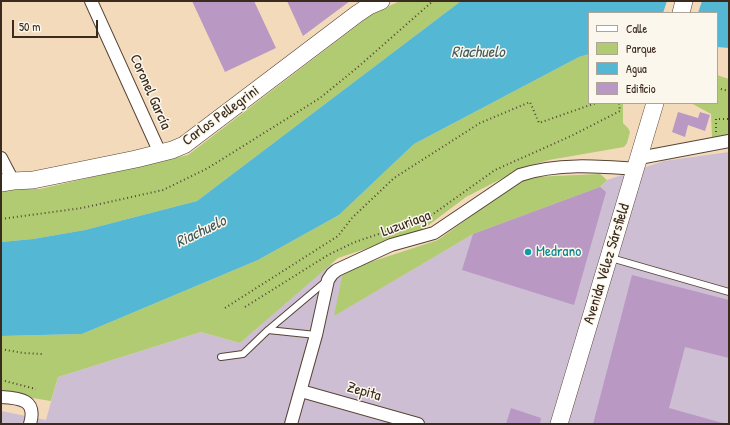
<!DOCTYPE html>
<html>
<head>
<meta charset="utf-8">
<style>
	body { margin:0 }
	#map { position:relative; width:730px; height:425px; overflow:hidden; background:#f3dabb; font-family:"Patrick Hand",sans-serif }
	canvas { display:block }
	.frame { position:absolute; inset:0; border:2px solid #3b2a1e; pointer-events:none }
	.legend { position:absolute; left:588px; top:12px; width:130px; height:92px; box-sizing:border-box; background:#fbf7ec; border:1px solid #aea59a; margin:0; padding:5px 7px; list-style:none; font-size:12px; color:#3b2a1e }
	.legend li { display:flex; align-items:center; gap:8px; height:20px }
	.legend b { width:20px; border:1px solid #aea59a }
	.scale { position:absolute; left:12px; top:20px; width:86px; height:18px; box-sizing:border-box; border:2px solid #3b2a1e; border-top:0; padding-left:5px; font-size:12px; line-height:14px; white-space:nowrap; color:#3b2a1e; -webkit-text-stroke:3px #fbf7ec; paint-order:stroke }
</style>
</head>
<body>
<div id="map">
<canvas width="730" height="425"></canvas>
<div class="frame"></div>
<ul class="legend">
<li><b style="height:5px;background:#fff"></b>Calle</li>
<li><b style="height:11px;background:#b0cb71"></b>Parque</li>
<li><b style="height:11px;background:#54b7d3"></b>Agua</li>
<li><b style="height:11px;background:#b999c3"></b>Edificio</li>
</ul>
<div class="scale">50 m</div>
</div>
<script>
const context = document.querySelector('canvas').getContext('2d');
context.lineJoin = 'round';
function paint(path, color) { context.fillStyle = color; context.fill(path, 'evenodd'); }
function strokePath(path, color, width, dash) { context.strokeStyle = color; context.lineWidth = width; context.lineCap = dash ? 'butt' : 'round'; context.setLineDash(dash || []); context.stroke(path); }
function drawText(font, color, halo, rows, align = 'center') {
  context.font = font + ' "Patrick Hand",sans-serif'; context.lineWidth = 3; context.setLineDash([]); context.textBaseline = 'middle'; context.strokeStyle = halo; context.fillStyle = color; for (const [text, x, y, turn = 0] of rows) {
    context.save(); context.translate(x, y); context.rotate((+turn || 0) * Math.PI / 180); context.textAlign = isNaN(turn) ? turn : align; if (halo) context.strokeText(text, 0, 0); context.fillText(text, 0, 0); context.restore();
  }
}
const industrial = new Path2D(`
	M729,152V424H1V411L46,420L58,377L201,332L240,343L330,264L343,271L335,315L473,234L600,187L607,180L664,161Z`);
const green = new Path2D(`
	M400,1H461L197,201L85,230L33,239L1,242V189H40L188,155L372,14Z
	M589,54V103H623V123L628,128L630,132L627,143L624,147L549,160L524,167L466,197L422,230L338,258L240,343L201,332L58,377L51,401L1,393V336L82,334L258,260L339,215L414,144L579,57Z
	M717,75L729,79V135L712,138L711,114L691,103H717Z
	M600,174L607,180L600,187L473,234L334,316L343,271L438,240L520,181L531,177Z`);
const water = new Path2D(`
	M461,1H729V48L717,47V13H589V54L579,57L414,144L339,215L258,260L82,334L1,336V242L33,239L85,230L197,201Z`);
const pier = new Path2D(`
	M667,1H702L698,13H663Z`);
const building = new Path2D(`
	M192,1H254L276,48L225,72Z
	M287,1H350L303,36Z
	M678,112L698,118L700,112L710,115L705,131L688,125L685,137L672,132Z
	M600,187L606,192L574,305L462,270L473,234Z
	M632,275L729,300V358L685,347L669,408L726,424H593Z
	M511,408L541,418L540,424H506Z`);
const path = new Path2D(`
	M717,88L729,91
	M716,132V119H729
	M1,219L82,208L163,190L208,168L320,98L358,67L433,1
	M245,307L328,255L355,242L429,217L495,170L571,136L620,111L619,103
	M225,308L338,236L352,218L394,178L480,123L530,102L539,123L596,103
	M1,349L23,353L43,354
	M1,380L36,389`);
const lane = new Path2D(`
	M611,258L729,292
	M268,330L316,335
	M221,357L243,354L268,330L325,282`);
const street = new Path2D(`
	M91,1L160,153
	M1,158L13,181
	M639,158L729,141
	M301,391L418,424
	M1,397C21,398 37,400 30,424
	M291,424L316,335L328,280L332,274L337,270L391,245L434,233L520,175C557,163 597,166 636,169`);
const secondary = new Path2D(`
	M681,13L684,1
	M1,183L13,181L33,180L136,159L172,150L184,145L357,14L369,6L381,1
	M559,424L655,103`);
const markers = [
	[528,252,4,"#0f9aa8"]
];
const streetNames = [
	["Coronel García",150,92,66],
	["Carlos Pellegrini",221,116,-36],
	["Luzuriaga",406,224,-20],
	["Avenida Vélez Sársfield",607,264,-73],
	["Zepita",364,392,16]
];
const cultureNames = [
	["Medrano",536,252]
];
const waterNames = [
	["Riachuelo",478,53],
	["Riachuelo",201,232,-26]
];
paint(industrial, '#cdbed3');
paint(green, '#b0cb71');
paint(water, '#54b7d3');
paint(pier, '#f3dabb');
paint(building, '#b999c3');
strokePath(lane, '#574436', 8);
strokePath(street, '#574436', 14);
strokePath(secondary, '#574436', 18);
strokePath(path, '#574436', 2, [1, 3]);
strokePath(lane, '#fff', 6);
strokePath(street, '#fff', 12);
strokePath(secondary, '#fff', 17);
for (const [x, y, r, color] of markers) { const dot = new Path2D(); dot.arc(x, y, r, 0, 2 * Math.PI); context.fillStyle = color; context.fill(dot); strokePath(dot, '#fbf7ec', 1.5); }
drawText('15px', '#3b2a1e', '#fbf7ec', streetNames);
drawText('15px', '#0d838f', '#fbf7ec', cultureNames, 'left');
drawText('italic 16px', '#445b5d', '#fbf7ec', waterNames);
</script>
</body>
</html>
